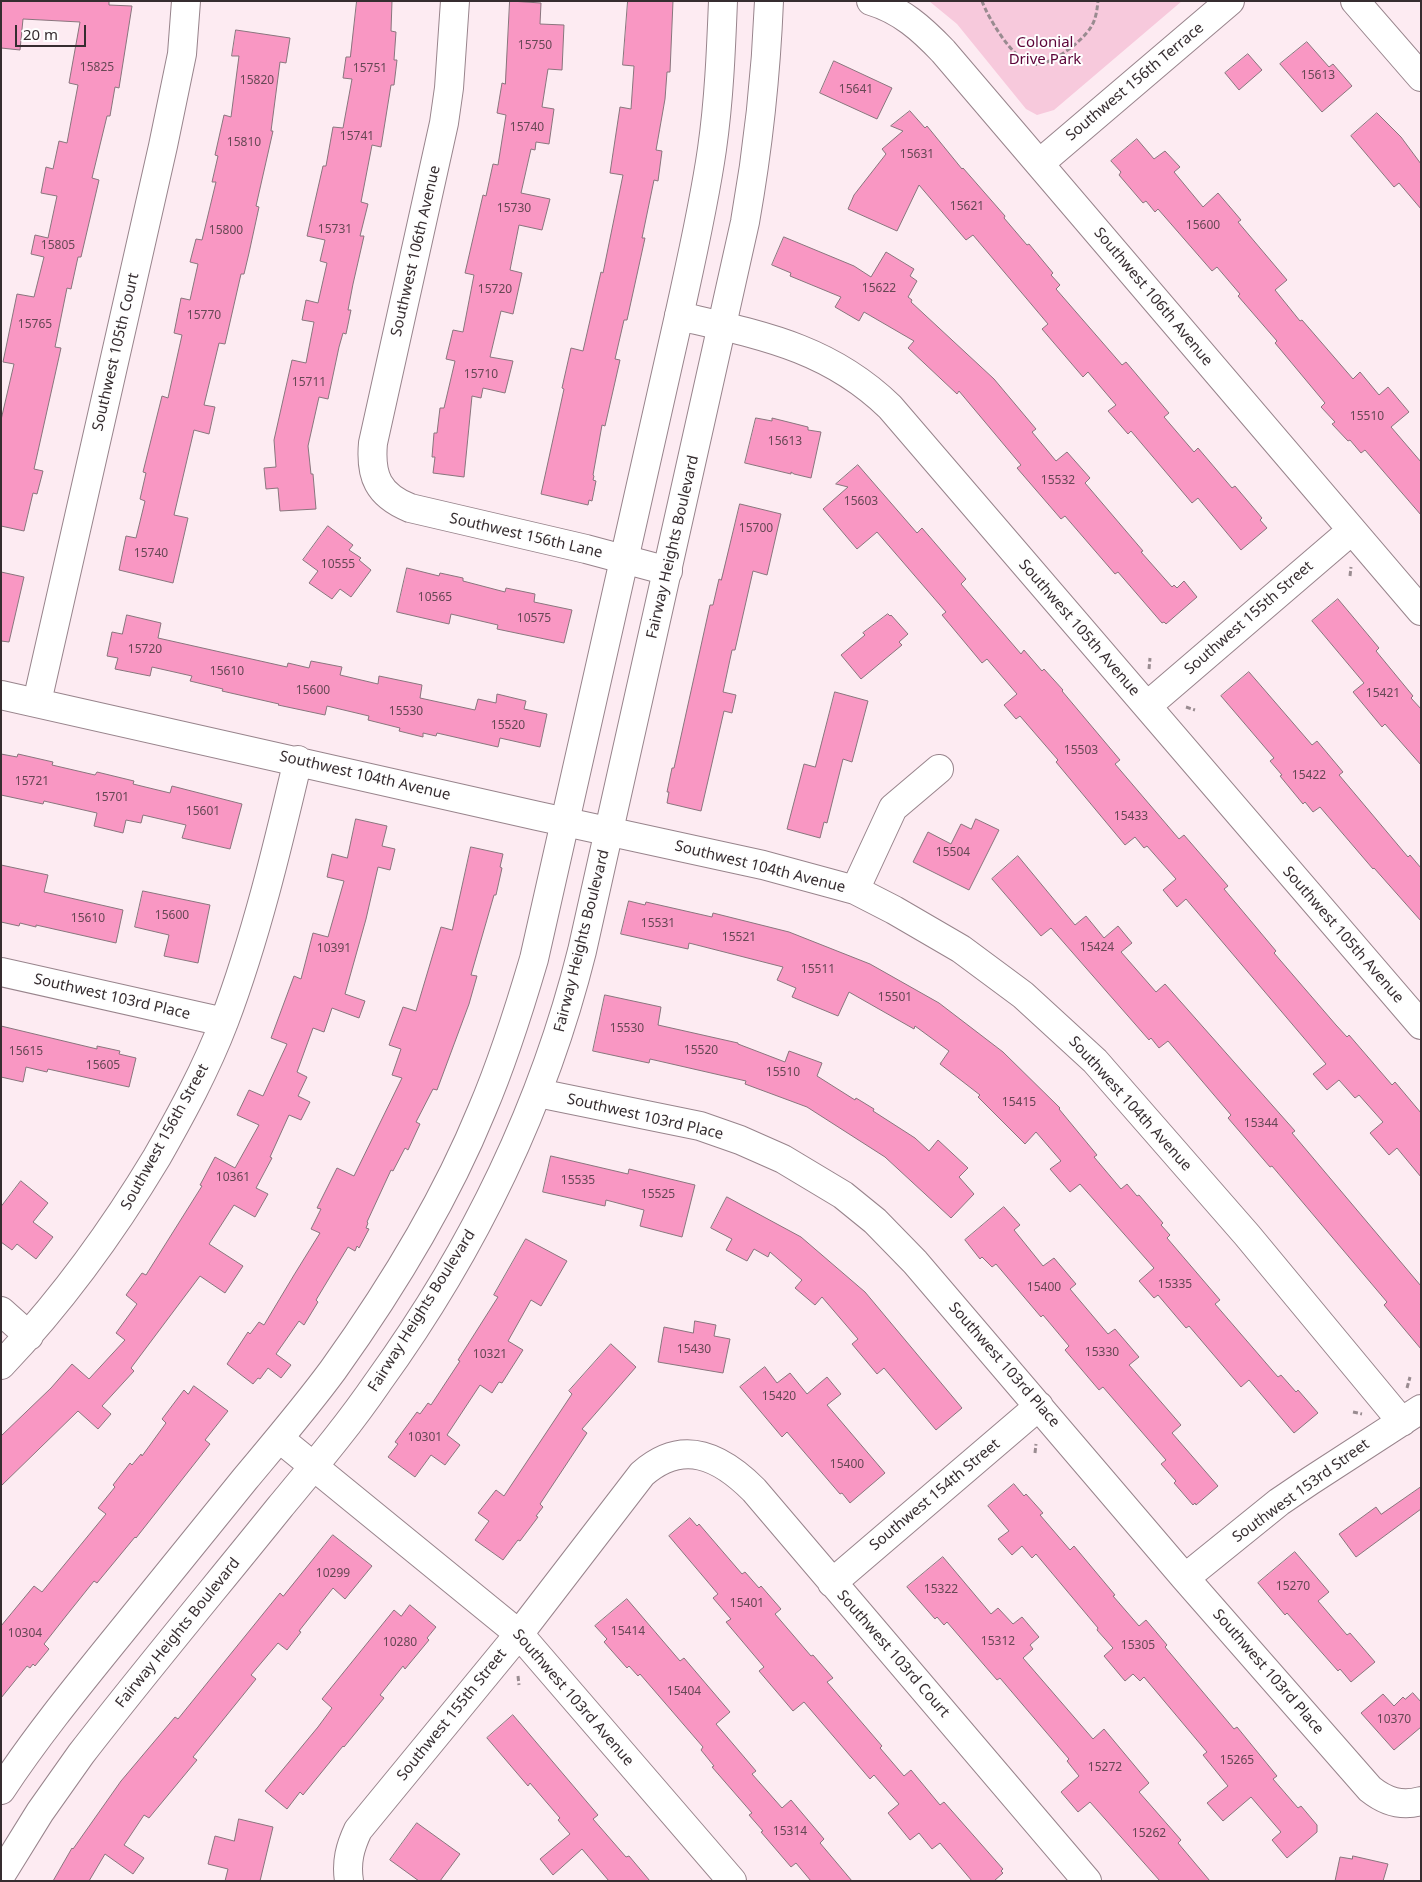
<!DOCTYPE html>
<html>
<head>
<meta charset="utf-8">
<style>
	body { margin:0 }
	#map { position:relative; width:1422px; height:1882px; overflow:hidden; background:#fdebf2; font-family:"Noto Sans",sans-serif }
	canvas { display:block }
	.frame { position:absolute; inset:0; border:2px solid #362d30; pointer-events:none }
	.scale { position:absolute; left:15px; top:25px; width:71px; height:22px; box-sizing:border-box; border:2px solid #362d30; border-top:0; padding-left:6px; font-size:15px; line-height:18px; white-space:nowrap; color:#362d30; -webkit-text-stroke:4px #fefefe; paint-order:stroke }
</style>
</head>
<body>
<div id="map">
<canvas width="1422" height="1882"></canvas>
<div class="frame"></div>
<div class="scale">20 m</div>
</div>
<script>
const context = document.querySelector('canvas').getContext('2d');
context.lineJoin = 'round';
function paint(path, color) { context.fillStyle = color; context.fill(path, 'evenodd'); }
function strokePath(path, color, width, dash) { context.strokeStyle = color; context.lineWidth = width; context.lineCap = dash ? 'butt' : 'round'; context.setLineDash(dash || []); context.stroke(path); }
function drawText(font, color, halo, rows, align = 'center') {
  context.font = font + ' "Noto Sans",sans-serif'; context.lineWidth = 4; context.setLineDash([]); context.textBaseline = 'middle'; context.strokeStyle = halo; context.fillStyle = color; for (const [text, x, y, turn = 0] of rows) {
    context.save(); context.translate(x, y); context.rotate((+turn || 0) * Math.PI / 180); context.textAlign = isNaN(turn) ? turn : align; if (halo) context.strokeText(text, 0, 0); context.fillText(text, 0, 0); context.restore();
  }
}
const green = new Path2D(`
	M929,1H1182L1054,110L1037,115L1026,109L957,24Z`);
const building = new Path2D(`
	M1,1H109V5L132,6L119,88L115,87L110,116H107L92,178L99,180L81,257H78L71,289L67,288L55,347L61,348L34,469L43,471L37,494L33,493L24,531L1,526V420L14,364L3,362L17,294L34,297L44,257L31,254L35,235L48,238L57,196L41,193L46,167L53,169L59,141L67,143L78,85L69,83L80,22L23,19L20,50L1,48Z
	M357,1H392L391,31L396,32L394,60H397L394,85H391L381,147L372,145L361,202L368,204L360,236H364L353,284L348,310H351L346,334L343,333L339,347L328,399L319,397L308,446L311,474H313L316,509L280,511L278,488L266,489L264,468L276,467L274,440L292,360L306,363L314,322L302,320L306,300L318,303L327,263L320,261L325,240L307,236L323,166H326L333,127L343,128L352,79L343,78L346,57H350Z
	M510,1L541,3L540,24L564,25L562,70L548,69L542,107L554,109L549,144L536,142L535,150L531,149L521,193L550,199L542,230L519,225L510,270L522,273L513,314L501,311L490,357L513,361L505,393L483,388L481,398L472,396L464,477L433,473L435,457H432L434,433H437L440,408H444L455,361L446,359L453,330L463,332L474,275L465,273L483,195L486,196L493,164L498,165L506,115L497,113L502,83L505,84Z
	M628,1H673L670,72H667L665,99L656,150L662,151L658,181L654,180L642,238H645L627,320H624L615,359L620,360L605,426L602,425L593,475L594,476L593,480L596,481L592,501L589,500L588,505L541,494L564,389L562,388L571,348L583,351L601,272L603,273L623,175L610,173L620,107L631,109L634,66L623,65Z
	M236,30L290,38L286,63L280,62L271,131H273L256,206L259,207L249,253L244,274H241L225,344L219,343L204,405L215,407L209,434L194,430L174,515L188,518L173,583L119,570L126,536L136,538L145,501L140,499L146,473L143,472L162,396L168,398L182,335L174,333L181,298L190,300L198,264L190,262L196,239L202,240L216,182H212L218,156L215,155L224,115L231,117L239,56H232Z
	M1307,42L1329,67L1333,64L1352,86L1322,112L1280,64Z
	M1248,54L1262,70L1239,90L1225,73Z
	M834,61L892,88L877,119L820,93Z
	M910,111L925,128L927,126L962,169L963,168L1005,216L1004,218L1027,245L1029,244L1053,273L1051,275L1060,285L1056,289L1122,365L1126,362L1169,413L1164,417L1194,452L1198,448L1232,488L1235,486L1262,518L1260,520L1267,528L1241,550L1198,498L1192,503L1131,431L1128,434L1108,411L1116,405L1088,372L1083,377L1042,329L1048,324L973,235L966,240L919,185L897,231L848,209L854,195L886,154L882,149L903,131L891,126Z
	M1377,113L1401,137L1421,164V209L1399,183L1394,187L1351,136Z
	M1137,139L1154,159L1165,151L1180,167L1174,172L1203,207L1218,193L1241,220L1238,222L1287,280L1275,290L1300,321L1302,320L1353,379L1360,372L1379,395L1388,387L1409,412L1391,427L1421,462V515L1365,450L1361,453L1350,440L1348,441L1332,424L1335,422L1321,407L1325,403L1275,343L1277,341L1238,296L1240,294L1217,267L1212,271L1158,209L1155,212L1146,201L1143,203L1119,175L1121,172L1111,161Z
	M784,237L854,266L871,277L886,252L914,269L910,276L917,281L908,297L912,300L911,302L994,379L1036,429L1032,432L1056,461L1067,452L1090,478L1085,483L1143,551L1141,552L1172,587L1174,585L1177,588L1184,581L1197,597L1166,624L1164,622L1162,623L1118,572L1115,574L1065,516L1061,519L1017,468L1021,465L959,391L957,394L908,348L914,341L864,312L859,321L835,307L841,297L790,276L791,273L772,265Z
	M756,418L772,421V418L808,427V430L821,432L811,478L794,474L791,472V474L745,463Z
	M858,465L917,533L922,528L966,579L961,584L1021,654L1024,650L1042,671L1044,669L1063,690L1062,691L1120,760L1115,764L1179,839L1184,835L1228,886L1224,889L1276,951L1274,953L1336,1025L1347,1037L1349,1035L1392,1085L1395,1082L1421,1113V1177L1397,1148L1389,1155L1370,1133L1383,1122L1359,1095L1355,1098L1339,1080L1327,1090L1313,1074L1326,1064L1186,899L1177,907L1163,890L1176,879L1147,846L1144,848L1135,837L1125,845L1056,762L1058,760L1020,716L1016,719L1004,705L1017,694L987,659L982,663L942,615L946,612L877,532L857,549L823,509L848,487L836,484Z
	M740,504L781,514L767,575L753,571L735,650H732L723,692L736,695L732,713L724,711L701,811L667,803L669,792H667L672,768H674L710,605H713L719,579L721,580Z
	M328,526L353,545L349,550L361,558L359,560L371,570L351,597L340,589L332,599L309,583L318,571L303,560Z
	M407,568L439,576L440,573L463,578V581L505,592L506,588L535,594L534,602L572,610L564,643L497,629L498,625L451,614L449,624L397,612Z
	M1,572L24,577L9,642L1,641Z
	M1338,599L1379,648L1376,651L1413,696L1411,698L1421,709V765L1385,724L1382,727L1353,692L1364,683L1312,621Z
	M888,614L890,616L891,615L908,634L899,642L902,645L861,679L841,655L865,635L863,633Z
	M127,615L161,623L158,638L287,667L288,663L309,668L311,661L342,667L340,675L378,684L379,676L422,685L420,698L475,710L478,699L496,703L497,694L526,701L524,709L547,714L540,747L500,738L498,747L437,733L436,736L423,733V737L399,731L400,728L368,720L369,716L327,706L325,715L278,705L279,704L222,691L223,689L190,681L192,676L152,667L150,676L115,669L118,658L107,656L112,632L122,634Z
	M1249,672L1312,745L1317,741L1343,772L1339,775L1408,857L1410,855L1421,868V921L1374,868L1373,869L1320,807L1313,812L1305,802L1303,804L1280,776L1282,775L1270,761L1274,758L1221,696Z
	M835,692L868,701L852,762L843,759L827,823L824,822L820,838L787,829L804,764L815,767Z
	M1,754L17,757L18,754L53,762L52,765L95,775L97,772L134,781L133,784L170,793L172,786L242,804L230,849L182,838L186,825L143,815L141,823L126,820L123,833L94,826L97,813L44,801L43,804L1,795Z
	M356,819L387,826L382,846L395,849L390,870L378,867L366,919L345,994L365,1001L359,1018L332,1008L324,1032L313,1028L297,1072L307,1077L298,1096L310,1102L301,1120L289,1115L270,1157L272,1158L256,1188L268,1194L255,1217L234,1205L209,1244L243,1266L225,1293L200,1276L131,1368L134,1371L102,1406L111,1414L98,1429L78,1411L1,1486V1436L51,1388L72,1364L89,1379L125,1340L116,1333L137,1304L126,1295L142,1273L146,1275L202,1186L200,1185L215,1157L235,1168L259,1125L237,1115L249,1090L263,1096L287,1044L271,1038L294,976L301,979L313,933L328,937L344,881L327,877L332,854L347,858Z
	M976,819L999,830L969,890L913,862L928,832L951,844L961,824L971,829Z
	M471,847L503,854L500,867L502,868L496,895H494L471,975L477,976L469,1004L437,1090L433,1089L416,1122L420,1124L408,1150L405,1148L393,1171L391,1170L367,1222L368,1223L366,1228L369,1229L359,1248L357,1246L355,1251L348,1247L316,1300L318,1302L304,1325L299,1321L276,1354L291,1365L281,1378L268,1368L260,1379L258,1378L253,1384L227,1364L248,1332L250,1334L259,1322L264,1325L294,1275L320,1233L311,1229L321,1209L317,1208L337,1168L354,1176L402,1078L392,1075L401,1049L389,1045L403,1007L416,1011L441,927L452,930Z
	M1018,856L1075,925L1086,916L1104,938L1118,926L1132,943L1121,952L1156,992L1165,984L1295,1131L1292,1133L1421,1286V1349L1384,1305L1387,1302L1272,1166L1270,1167L1228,1118L1231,1115L1168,1041L1159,1048L1151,1038L1149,1040L1051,928L1041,936L992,879Z
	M1,865L48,875L44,892L123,910L116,943L36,925V927L20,923L19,926L1,922Z
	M143,891L210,905L198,963L164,956L169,935L135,927Z
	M629,901L645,905L646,902L712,917L713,913L789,932L870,964L939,1003L1003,1052L1060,1108L1059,1109L1097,1155L1094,1157L1121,1189L1127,1184L1137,1196L1139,1195L1163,1223L1161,1225L1170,1235L1167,1238L1220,1300L1215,1304L1278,1377L1281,1375L1296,1392L1298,1390L1318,1413L1294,1433L1249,1380L1241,1387L1189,1326L1186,1328L1158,1295L1154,1298L1139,1281L1154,1268L1080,1184L1070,1192L1050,1169L1061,1161L1036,1132L1025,1144L978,1097L980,1095L940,1064L949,1051L915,1026L914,1029L849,992L838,1016L792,997L796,988L777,980L783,967L689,943L688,949L621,934Z
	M605,995L661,1007L658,1025L738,1043V1044L785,1062L789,1051L822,1063L817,1076L855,1100L856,1098L874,1109L873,1111L915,1138L929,1151L938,1140L968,1168L959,1177L974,1194L951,1218L885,1157L807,1107L745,1084L746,1081L650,1059L649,1063L593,1051Z
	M1,1026L97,1049V1046L120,1051L119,1054L136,1058L129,1087L48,1069L47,1072L26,1067L23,1082L1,1077Z
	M551,1156L628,1174L629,1169L695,1185L682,1237L640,1226L644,1210L606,1200L605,1206L543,1192Z
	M21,1181L48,1203L33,1222L53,1237L36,1259L17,1244L12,1250L1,1242V1207Z
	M727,1197L801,1237L865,1292L962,1408L936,1430L884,1368L877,1374L852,1344L858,1339L822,1297L815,1305L795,1288L802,1280L770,1252L768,1257L754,1249L747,1261L726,1250L732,1239L711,1228Z
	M1004,1207L1020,1225L1014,1230L1043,1266L1054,1258L1076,1284L1070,1289L1108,1334L1115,1329L1139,1357L1129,1365L1181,1425L1172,1433L1218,1486L1196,1505L1195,1503L1193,1505L1174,1483L1176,1481L1161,1464L1166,1460L1103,1387L1099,1390L1065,1350L1069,1346L1043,1315L1041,1317L996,1264L992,1267L982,1257L980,1259L965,1240Z
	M526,1239L567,1261L541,1306L531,1300L508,1341L523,1350L502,1383L499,1382L492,1393L480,1385L447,1435L460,1445L445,1465L431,1455L415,1477L388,1457L398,1444L395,1442L417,1412L420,1414L428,1403L431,1405L460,1361L458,1360L498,1297L494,1295Z
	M695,1321L716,1325L714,1336L730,1339L723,1373L658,1362L664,1327L693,1333Z
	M611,1344L636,1367L582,1429L587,1433L540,1504L543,1507L536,1516L538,1517L520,1541L518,1540L503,1560L475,1540L489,1521L478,1513L496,1490L504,1496L572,1394L569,1391Z
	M765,1367L777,1383L790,1373L807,1394L827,1377L841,1394L827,1405L885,1473L850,1503L842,1493L840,1494L787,1432L782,1437L740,1387Z
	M194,1386L228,1411L205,1440L210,1444L136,1538L135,1537L97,1583L94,1581L66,1616L44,1644L49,1649L35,1666L33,1664L30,1668L27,1666L1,1698V1626L34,1586L42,1592L106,1514L98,1508L115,1487L113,1485L130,1463L132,1465L141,1454L142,1456L166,1423L162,1419L184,1390L188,1394Z
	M1014,1484L1024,1496L1026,1494L1043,1513L1040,1515L1070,1550L1074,1546L1115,1595L1113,1596L1139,1626L1146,1620L1167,1645L1165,1647L1234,1729L1237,1727L1277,1776L1273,1779L1298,1808L1301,1806L1317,1825V1832L1287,1858L1272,1840L1281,1832L1251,1797L1223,1821L1207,1803L1228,1786L1203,1755L1207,1752L1144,1677L1140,1681L1133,1674L1125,1681L1104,1656L1113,1648L1097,1630L1098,1628L1036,1554L1032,1558L1022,1546L1012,1555L998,1539L1009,1531L988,1506Z
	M1421,1487V1509L1356,1557L1339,1534L1376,1507L1381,1514Z
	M690,1518L697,1526L699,1524L742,1574L745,1572L759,1588L761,1586L781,1609L775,1614L811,1656L813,1655L833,1678L827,1682L882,1746L880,1748L904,1776L911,1770L940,1805L944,1802L1003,1869L1001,1871L1003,1873L994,1881H972L940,1843L932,1849L919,1833L910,1840L888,1813L899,1804L874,1775L870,1779L804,1702L793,1711L759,1671L764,1667L726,1622L731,1619L713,1598L718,1594L669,1536Z
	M333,1535L372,1566L345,1599L333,1588L299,1631L301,1632L287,1650L278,1643L251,1675L256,1679L193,1757L197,1760L149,1818L144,1815L124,1845L144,1858L133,1874L105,1854L89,1881H53L72,1848L73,1849L121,1781L175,1717L178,1719L280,1593L283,1596Z
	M1295,1552L1329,1592L1318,1601L1347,1635L1350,1633L1375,1662L1351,1682L1340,1669L1338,1671L1287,1613L1285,1615L1258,1583Z
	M943,1557L991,1614L998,1608L1013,1624L1022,1617L1039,1637L1030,1645L1033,1649L1023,1658L1093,1739L1104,1729L1149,1783L1139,1792L1181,1840L1178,1843L1210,1881H1160L1090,1802L1078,1812L1061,1792L1079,1776L1067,1761L1069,1759L1000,1678L997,1680L947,1622L944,1625L937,1617L935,1619L907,1587Z
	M627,1599L680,1661L684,1658L730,1712L716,1724L756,1771L752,1774L782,1808L791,1800L824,1839L820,1843L852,1881H811L796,1863L791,1867L761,1832L763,1831L749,1815L752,1813L712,1767L714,1766L701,1750L703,1747L640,1674L638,1676L629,1666L627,1668L604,1642L607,1639L595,1626Z
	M410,1605L436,1627L427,1638L429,1640L405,1669L403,1666L380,1695L384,1698L344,1747L343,1746L303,1795L300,1792L287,1809L265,1791L318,1727L332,1708L322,1699L394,1610L401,1616Z
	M1413,1693L1421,1702V1727L1394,1750L1361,1713L1383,1694L1394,1706L1403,1697L1405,1699Z
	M513,1715L598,1815L593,1819L626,1857L629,1856L650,1881H609L582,1849L553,1875L540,1859L570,1834L558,1820L560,1818L530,1783L528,1786L487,1738Z
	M239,1819L273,1827L260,1881H225L228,1869L208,1864L215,1836L234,1841Z
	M417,1823L460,1854L440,1881H419L390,1860Z
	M1353,1856L1388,1864L1383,1881H1335L1340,1857L1352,1859Z`);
const path = new Path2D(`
	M982,1C988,18 1013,59 1031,64C1047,69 1083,41 1091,27C1096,19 1097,10 1098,1
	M1350,576L1351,567
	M1149,669L1150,658
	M1186,707L1195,710
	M1407,1388L1410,1377
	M1353,1412L1362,1414
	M1035,1453L1036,1444
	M518,1676L519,1685`);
const street = new Path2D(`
	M455,1L449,88L444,123L373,443C370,476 378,495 410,508L586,549L668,571
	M871,1C901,10 922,29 943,51L1421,611
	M1355,1L1421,77
	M1040,163L1230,1
	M679,316C760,335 828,347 890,407L1421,1025
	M1,695L538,816L763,865L855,890L894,910L961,949L1023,995L1095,1061L1247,1235L1402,1422
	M37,702L163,146L182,54L186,1
	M1147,706L1351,531
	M855,890L893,808L939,769
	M1,972L224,1022
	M538,1093L700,1126L740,1140L783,1159L843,1195L875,1221L915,1262L1185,1578L1370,1789C1385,1801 1401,1807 1421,1801
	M1,1311L29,1336
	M1,1365C61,1302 112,1232 157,1157C182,1113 206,1069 224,1022C256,937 277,849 298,760
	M280,1439L519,1634L732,1881
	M1185,1578L1279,1502L1310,1481L1421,1409
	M832,1583L1039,1406
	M349,1881C346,1862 350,1847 358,1830L519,1634L642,1474C683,1438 720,1456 754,1490L1087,1881`);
const secondary = new Path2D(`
	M1,1790C38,1734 80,1683 122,1631C163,1580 204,1529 245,1479C275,1443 305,1408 333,1370C391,1289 444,1203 482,1110C503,1061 519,1010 534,959L679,316C691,261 704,205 712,149C719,100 721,51 723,1
	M1,1875L40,1812L81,1754C146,1670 214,1589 280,1507C314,1466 348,1426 378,1382C472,1252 543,1107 582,951L745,222C758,149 766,76 769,1`);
const numberNames = [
	["15750",535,46],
	["15825",97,68],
	["15751",370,69],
	["15613",1318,76],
	["15820",257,81],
	["15641",856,90],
	["15740",527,128],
	["15741",357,137],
	["15810",244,143],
	["15631",917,155],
	["15621",967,207],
	["15730",514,209],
	["15600",1203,226],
	["15731",335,230],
	["15800",226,231],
	["15805",58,246],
	["15622",879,289],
	["15720",495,290],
	["15770",204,316],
	["15765",35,325],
	["15710",481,375],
	["15711",309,383],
	["15510",1367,417],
	["15613",785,442],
	["15532",1058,481],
	["15603",861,502],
	["15700",756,529],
	["15740",151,554],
	["10555",338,565],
	["10565",435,598],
	["10575",534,619],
	["15720",145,650],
	["15610",227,672],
	["15600",313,691],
	["15421",1383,694],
	["15530",406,712],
	["15520",508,726],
	["15503",1081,751],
	["15422",1309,776],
	["15721",32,782],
	["15701",112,798],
	["15601",203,812],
	["15433",1131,817],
	["15504",953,853],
	["15600",172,916],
	["15610",88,919],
	["15531",658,924],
	["15521",739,938],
	["15424",1097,948],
	["10391",334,949],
	["15511",818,970],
	["15501",895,998],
	["15530",627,1029],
	["15520",701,1051],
	["15615",26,1052],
	["15605",103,1066],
	["15510",783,1073],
	["15415",1019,1103],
	["15344",1261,1124],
	["10361",233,1178],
	["15535",578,1181],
	["15525",658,1195],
	["15335",1175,1285],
	["15400",1044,1288],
	["15430",694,1350],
	["15330",1102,1353],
	["10321",490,1355],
	["15420",779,1397],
	["10301",425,1438],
	["15400",847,1465],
	["10299",333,1574],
	["15270",1293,1587],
	["15322",941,1590],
	["15401",747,1604],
	["15414",628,1632],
	["10304",25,1634],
	["15312",998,1642],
	["10280",400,1643],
	["15305",1138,1646],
	["15404",684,1692],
	["10370",1394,1720],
	["15265",1237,1761],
	["15272",1105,1768],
	["15314",790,1832],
	["15262",1149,1834]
];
const parkNames = [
	["Colonial",1045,43],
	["Drive Park",1045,60]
];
const streetNames = [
	["Southwest 156th Terrace",1135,82,-40],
	["Southwest 106th Avenue",416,251,-77],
	["Southwest 106th Avenue",1153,297,50],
	["Southwest 105th Court",116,352,-77],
	["Southwest 156th Lane",526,536,13],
	["Fairway Heights Boulevard",673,547,-77],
	["Southwest 155th Street",1249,618,-41],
	["Southwest 105th Avenue",1079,628,49],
	["Southwest 104th Avenue",365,776,13],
	["Southwest 104th Avenue",760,867,14],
	["Southwest 105th Avenue",1343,935,49],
	["Fairway Heights Boulevard",582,941,-76],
	["Southwest 103rd Place",112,997,13],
	["Southwest 104th Avenue",1130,1104,48],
	["Southwest 103rd Place",645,1117,13],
	["Southwest 156th Street",165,1137,-61],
	["Fairway Heights Boulevard",422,1311,-58],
	["Southwest 103rd Place",1004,1365,49],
	["Southwest 153rd Street",1301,1491,-36],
	["Southwest 154th Street",935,1495,-40],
	["Fairway Heights Boulevard",178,1633,-51],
	["Southwest 103rd Court",893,1654,49],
	["Southwest 103rd Place",1268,1672,49],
	["Southwest 103rd Avenue",573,1698,49],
	["Southwest 155th Street",452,1715,-51]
];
paint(green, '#f7c9dc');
paint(building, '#f997c3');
strokePath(building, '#89757d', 1);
strokePath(street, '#98848c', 30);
strokePath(secondary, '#98848c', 30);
strokePath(path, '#998b90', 3, [5, 2.5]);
strokePath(street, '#fff', 28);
strokePath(secondary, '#fff', 28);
drawText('12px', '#674855', null, numberNames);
drawText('15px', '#5c0338', '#fefefe', parkNames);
drawText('15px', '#362d30', '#fefefe', streetNames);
</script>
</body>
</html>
